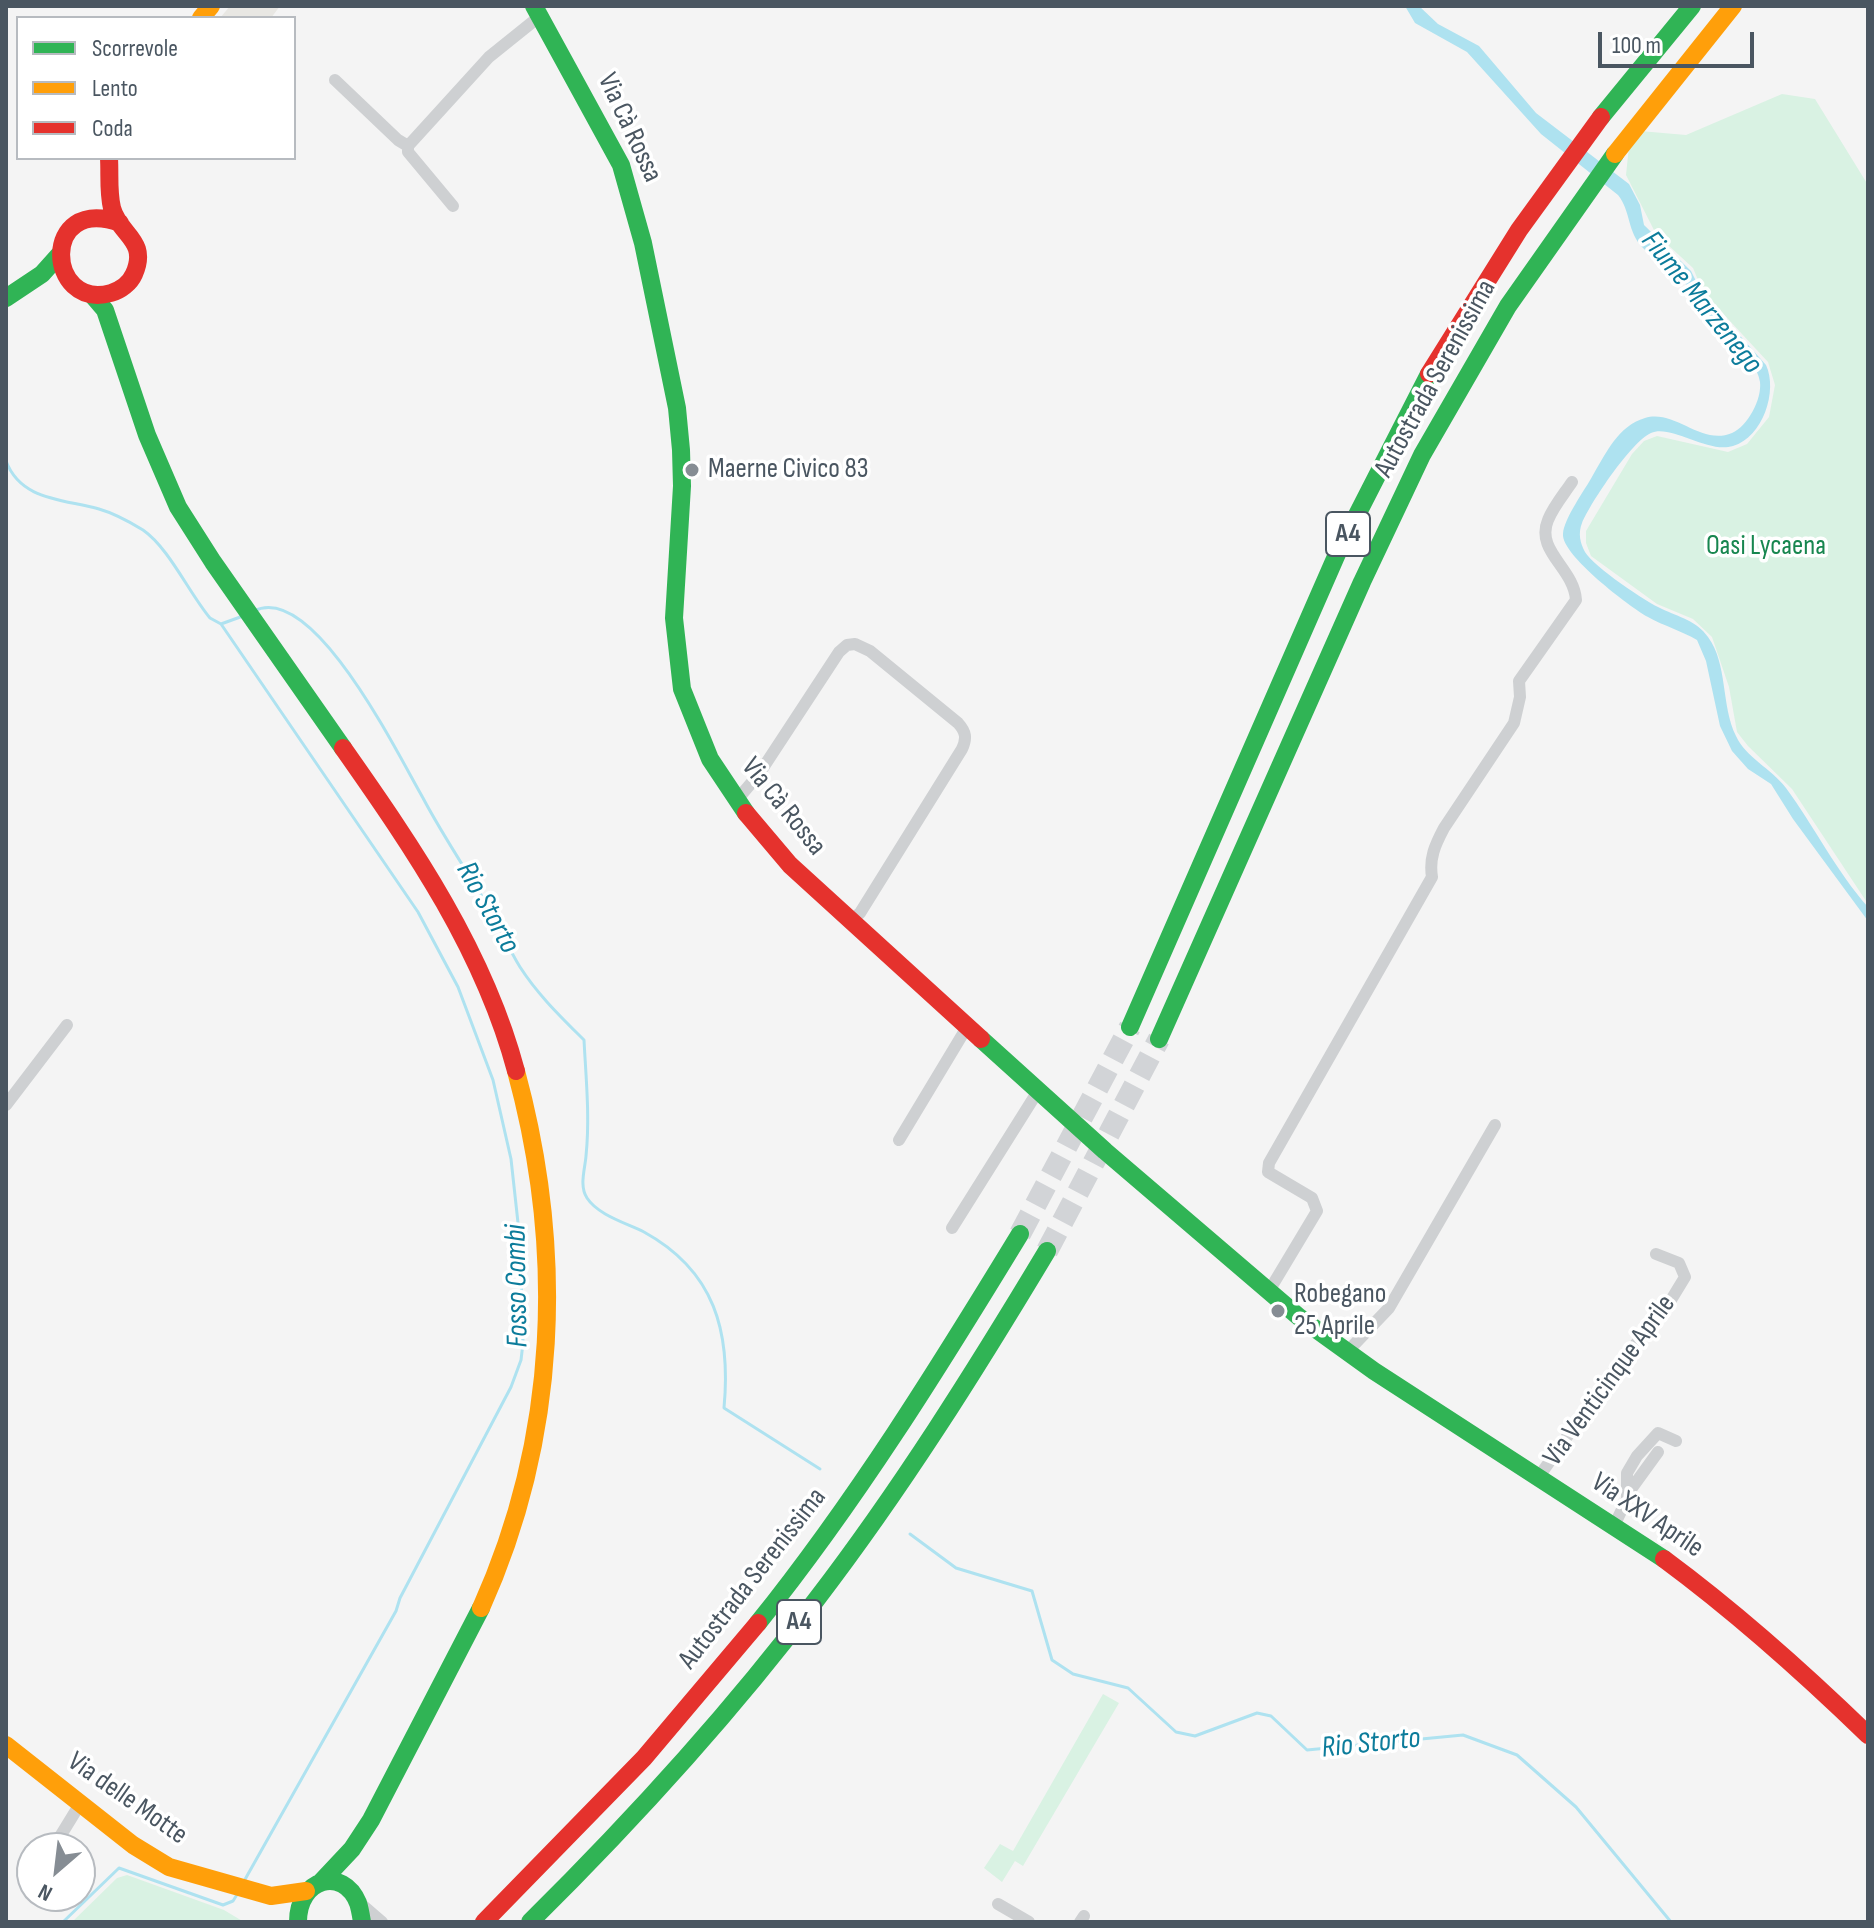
<!DOCTYPE html>
<html>
<head>
<meta charset="utf-8">
<style>
	body { margin:0 }
	#map { position:relative; width:1874px; height:1928px; overflow:hidden; background:#f4f4f4; font-family:"Sofia Sans Condensed",sans-serif }
	canvas { display:block }
	.frame { position:absolute; inset:0; border:8px solid #4a5661; pointer-events:none }
	.legend { position:absolute; left:16px; top:16px; width:280px; height:144px; box-sizing:border-box; background:#fff; border:2px solid #b7bbc0; margin:0; padding:10px 14px; list-style:none; font-size:24px; color:#4a5661 }
	.legend li { display:flex; align-items:center; gap:16px; height:40px }
	.legend b { width:40px; border:2px solid #b7bbc0 }
	.north { position:absolute; left:16px; top:1832px; width:80px; height:80px; box-sizing:border-box; background:#fff; border:2px solid #b7bbc0; border-radius:50%; rotate:208deg; font-size:22px; font-weight:700; line-height:32px; text-align:center; color:#4a5661 }
	.north::after { content:''; display:block; margin:auto; width:28px; height:36px; background:#868d94; clip-path:polygon(50% 0,100% 100%,50% 72%,0 100%) }
	.scale { position:absolute; left:1598px; top:32px; width:156px; height:36px; box-sizing:border-box; border:4px solid #4a5661; border-top:0; padding-left:10px; font-size:24px; line-height:28px; white-space:nowrap; color:#4a5661; -webkit-text-stroke:6px #fff; paint-order:stroke }
</style>
</head>
<body>
<div id="map">
<canvas width="1874" height="1928"></canvas>
<div class="frame"></div>
<ul class="legend">
<li><b style="height:10px;background:#30b455"></b>Scorrevole</li>
<li><b style="height:10px;background:#ff9f0a"></b>Lento</li>
<li><b style="height:10px;background:#e5322d"></b>Coda</li>
</ul>
<div class="north">N</div>
<div class="scale">100 m</div>
</div>
<script>
const context = document.querySelector('canvas').getContext('2d');
context.lineJoin = 'round';
function paint(path, color) { context.fillStyle = color; context.fill(path, 'evenodd'); }
function strokePath(path, color, width, dash) { context.strokeStyle = color; context.lineWidth = width; context.lineCap = dash ? 'butt' : 'round'; context.setLineDash(dash || []); context.stroke(path); }
function drawText(font, color, halo, rows, align = 'center') {
  context.font = font + ' "Sofia Sans Condensed",sans-serif'; context.lineWidth = 7; context.setLineDash([]); context.textBaseline = 'middle'; context.strokeStyle = halo; context.fillStyle = color; for (const [text, x, y, turn = 0] of rows) {
    context.save(); context.translate(x, y); context.rotate((+turn || 0) * Math.PI / 180); context.textAlign = isNaN(turn) ? turn : align; if (halo) context.strokeText(text, 0, 0); context.fillText(text, 0, 0); context.restore();
  }
}
const commercial = new Path2D(`
	M230,6H280L271,18H220Z`);
const green = new Path2D(`
	M1782,94L1815,99L1868,185V904L1792,789L1748,746L1737,732L1729,687L1712,637L1693,619L1657,604L1591,556L1586,543V531L1632,454L1644,441L1657,436L1728,452L1747,444L1769,417L1775,385L1768,362L1703,292L1693,268L1656,234L1626,175L1629,146L1640,131L1686,135Z
	M1103,1694L1119,1703L1023,1866L1015,1861L1002,1882L984,1868L1000,1844L1013,1851Z
	M127,1875L224,1910L244,1922H72L117,1878Z`);
const water = new Path2D(`
	M1405,6H1419L1438,24L1479,46L1536,113L1629,184L1640,205L1644,225L1691,271L1702,293L1766,365C1778,391 1763,437 1733,446C1708,454 1671,424 1651,433C1631,442 1591,502 1582,523C1578,533 1580,543 1585,552C1594,567 1646,602 1662,609C1679,617 1697,621 1708,637C1728,664 1721,706 1736,736C1746,758 1771,768 1786,788C1814,826 1836,871 1868,907V921L1793,819L1771,784L1748,769L1732,751L1720,726L1706,661L1697,640C1682,631 1664,626 1648,617C1630,607 1561,555 1563,534C1564,518 1585,490 1593,475C1606,453 1618,426 1645,418C1675,409 1701,446 1732,433C1748,426 1762,399 1760,382C1756,354 1712,326 1695,303C1688,293 1686,280 1678,271C1669,260 1653,259 1643,248C1627,232 1631,211 1618,195L1541,134L1467,52L1415,23Z`);
const stream = new Path2D(`
	M6,461C21,501 64,499 99,509C113,513 130,522 143,530C169,548 189,593 210,618L221,624L243,616
	M254,611C314,581 399,757 423,798C443,836 467,871 489,908C500,927 508,948 520,967C538,995 561,1017 584,1040C586,1079 590,1117 586,1156C585,1169 579,1186 587,1198C598,1215 626,1223 644,1232C715,1271 731,1332 724,1408L820,1469
	M221,624L418,912L458,987L493,1080L511,1159L520,1241L523,1343L521,1360L511,1387L400,1598L396,1611L243,1883
	M910,1534L956,1568L1032,1591L1052,1660L1073,1674L1128,1688L1176,1732L1195,1736L1257,1713L1271,1716L1307,1750L1463,1735L1517,1755L1576,1807L1671,1922
	M63,1922L119,1868L223,1905L233,1901L238,1893`);
const highwayTunnel = new Path2D(`
	M1020,1234L1130,1027
	M1047,1251L1159,1039`);
const street = new Path2D(`
	M335,80L398,140L408,146
	M453,206L408,152V146L489,57L540,16
	M736,801L759,774L839,652L847,645L855,644L870,651L958,723C966,732 967,738 962,749L860,913L850,921
	M6,1105L67,1025
	M899,1140L967,1027
	M952,1228L1038,1091
	M1269,1291L1317,1211L1312,1198L1268,1172L1269,1163L1432,877C1429,858 1435,845 1444,828L1514,723L1520,697L1519,681L1576,600C1574,568 1535,551 1548,520C1553,507 1564,494 1572,482
	M1347,1352L1389,1308L1495,1125
	M1538,1478L1607,1380L1671,1300L1685,1277L1679,1263L1656,1254
	M1629,1492L1658,1452
	M1614,1526L1627,1499V1473L1637,1456L1658,1433L1676,1441
	M53,1848L80,1804
	M47,1896L57,1906
	M360,1903L382,1922
	M998,1904L1029,1922
	M1080,1922L1084,1916`);
const fast = new Path2D(`
	M534,6L621,165L643,243L677,408L681,450L682,486L674,618L682,689L710,759L746,813
	M1601,117L1692,6
	M93,296L105,310L147,435L178,507L213,562L343,748
	M6,298L42,274L59,255
	M1130,1027L1337,554L1429,374
	M981,1039L1105,1151L1299,1317L1374,1371L1664,1559
	M1159,1039L1362,582L1422,455L1508,306L1615,154
	M758,1623C856,1501 939,1367 1020,1234
	M321,1882L352,1849L371,1820L481,1608
	M298,1922C298,1878 343,1866 358,1903C360,1909 361,1916 362,1922
	M530,1922C632,1821 729,1715 816,1600C901,1489 975,1371 1047,1251`);
const slow = new Path2D(`
	M201,18L211,6
	M1615,154L1733,6
	M481,1608C558,1437 565,1251 516,1071
	M6,1745L133,1845L169,1867L271,1896L306,1891`);
const jam = new Path2D(`
	M109,158C110,174 108,192 112,208C119,235 149,240 134,274C130,283 121,290 111,293C46,311 40,194 120,223
	M1429,374L1519,230L1601,117
	M343,748C414,849 484,951 516,1071
	M746,813L790,865L981,1039
	M1664,1559C1737,1613 1803,1672 1868,1735
	M484,1922L644,1758L758,1623`);
const markers = [
	[692,470,8,"#868d94"],
	[1278,1311,8,"#868d94"]
];
const shields = [
	[1348,534,44],
	[799,1622,44]
];
const shieldNames = [
	["A4",1348,534],
	["A4",799,1622]
];
const streetNames = [
	["Via Cà Rossa",629,128,65],
	["Autostrada Serenissima",1436,379,-61],
	["Via Cà Rossa",783,807,51],
	["Via Venticinque Aprile",1610,1381,-54],
	["Via XXV Aprile",1647,1516,34],
	["Autostrada Serenissima",753,1579,-52],
	["Via delle Motte",127,1799,35]
];
const poiNames = [
	["Maerne Civico 83",708,470],
	["Robegano",1294,1295],
	["25 Aprile",1294,1327]
];
const parkNames = [
	["Oasi Lycaena",1766,547]
];
const waterNames = [
	["Fiume Marzenego",1701,303,51],
	["Rio Storto",487,908,61],
	["Fosso Combi",518,1286,-91],
	["Rio Storto",1371,1744,-6]
];
paint(commercial, '#e8e7e3');
paint(green, '#d9f2e3');
paint(water, '#aee2f0');
strokePath(stream, '#aee2f0', 3);
strokePath(highwayTunnel, '#d2d4d7', 22, [22, 11]);
strokePath(street, '#ced0d2', 12);
strokePath(fast, '#30b455', 18);
strokePath(slow, '#ff9f0a', 18);
strokePath(jam, '#e5322d', 18);
for (const [x, y, r, color] of markers) { const dot = new Path2D(); dot.arc(x, y, r, 0, 2 * Math.PI); context.fillStyle = color; context.fill(dot); strokePath(dot, '#fff', 3); }
for (const [x, y, w] of shields) { const box = new Path2D(); box.roundRect(x - w / 2, y - 22, w, 44, 6); context.fillStyle = '#fff'; context.fill(box); strokePath(box, '#4a5661', 2); }
drawText('bold 26px', '#4a5661', null, shieldNames);
drawText('28px', '#4a5661', '#fff', streetNames);
drawText('28px', '#4a5661', '#fff', poiNames, 'left');
drawText('28px', '#17864f', '#fff', parkNames);
drawText('italic 30px', '#0c7c9b', '#fff', waterNames);
</script>
</body>
</html>
